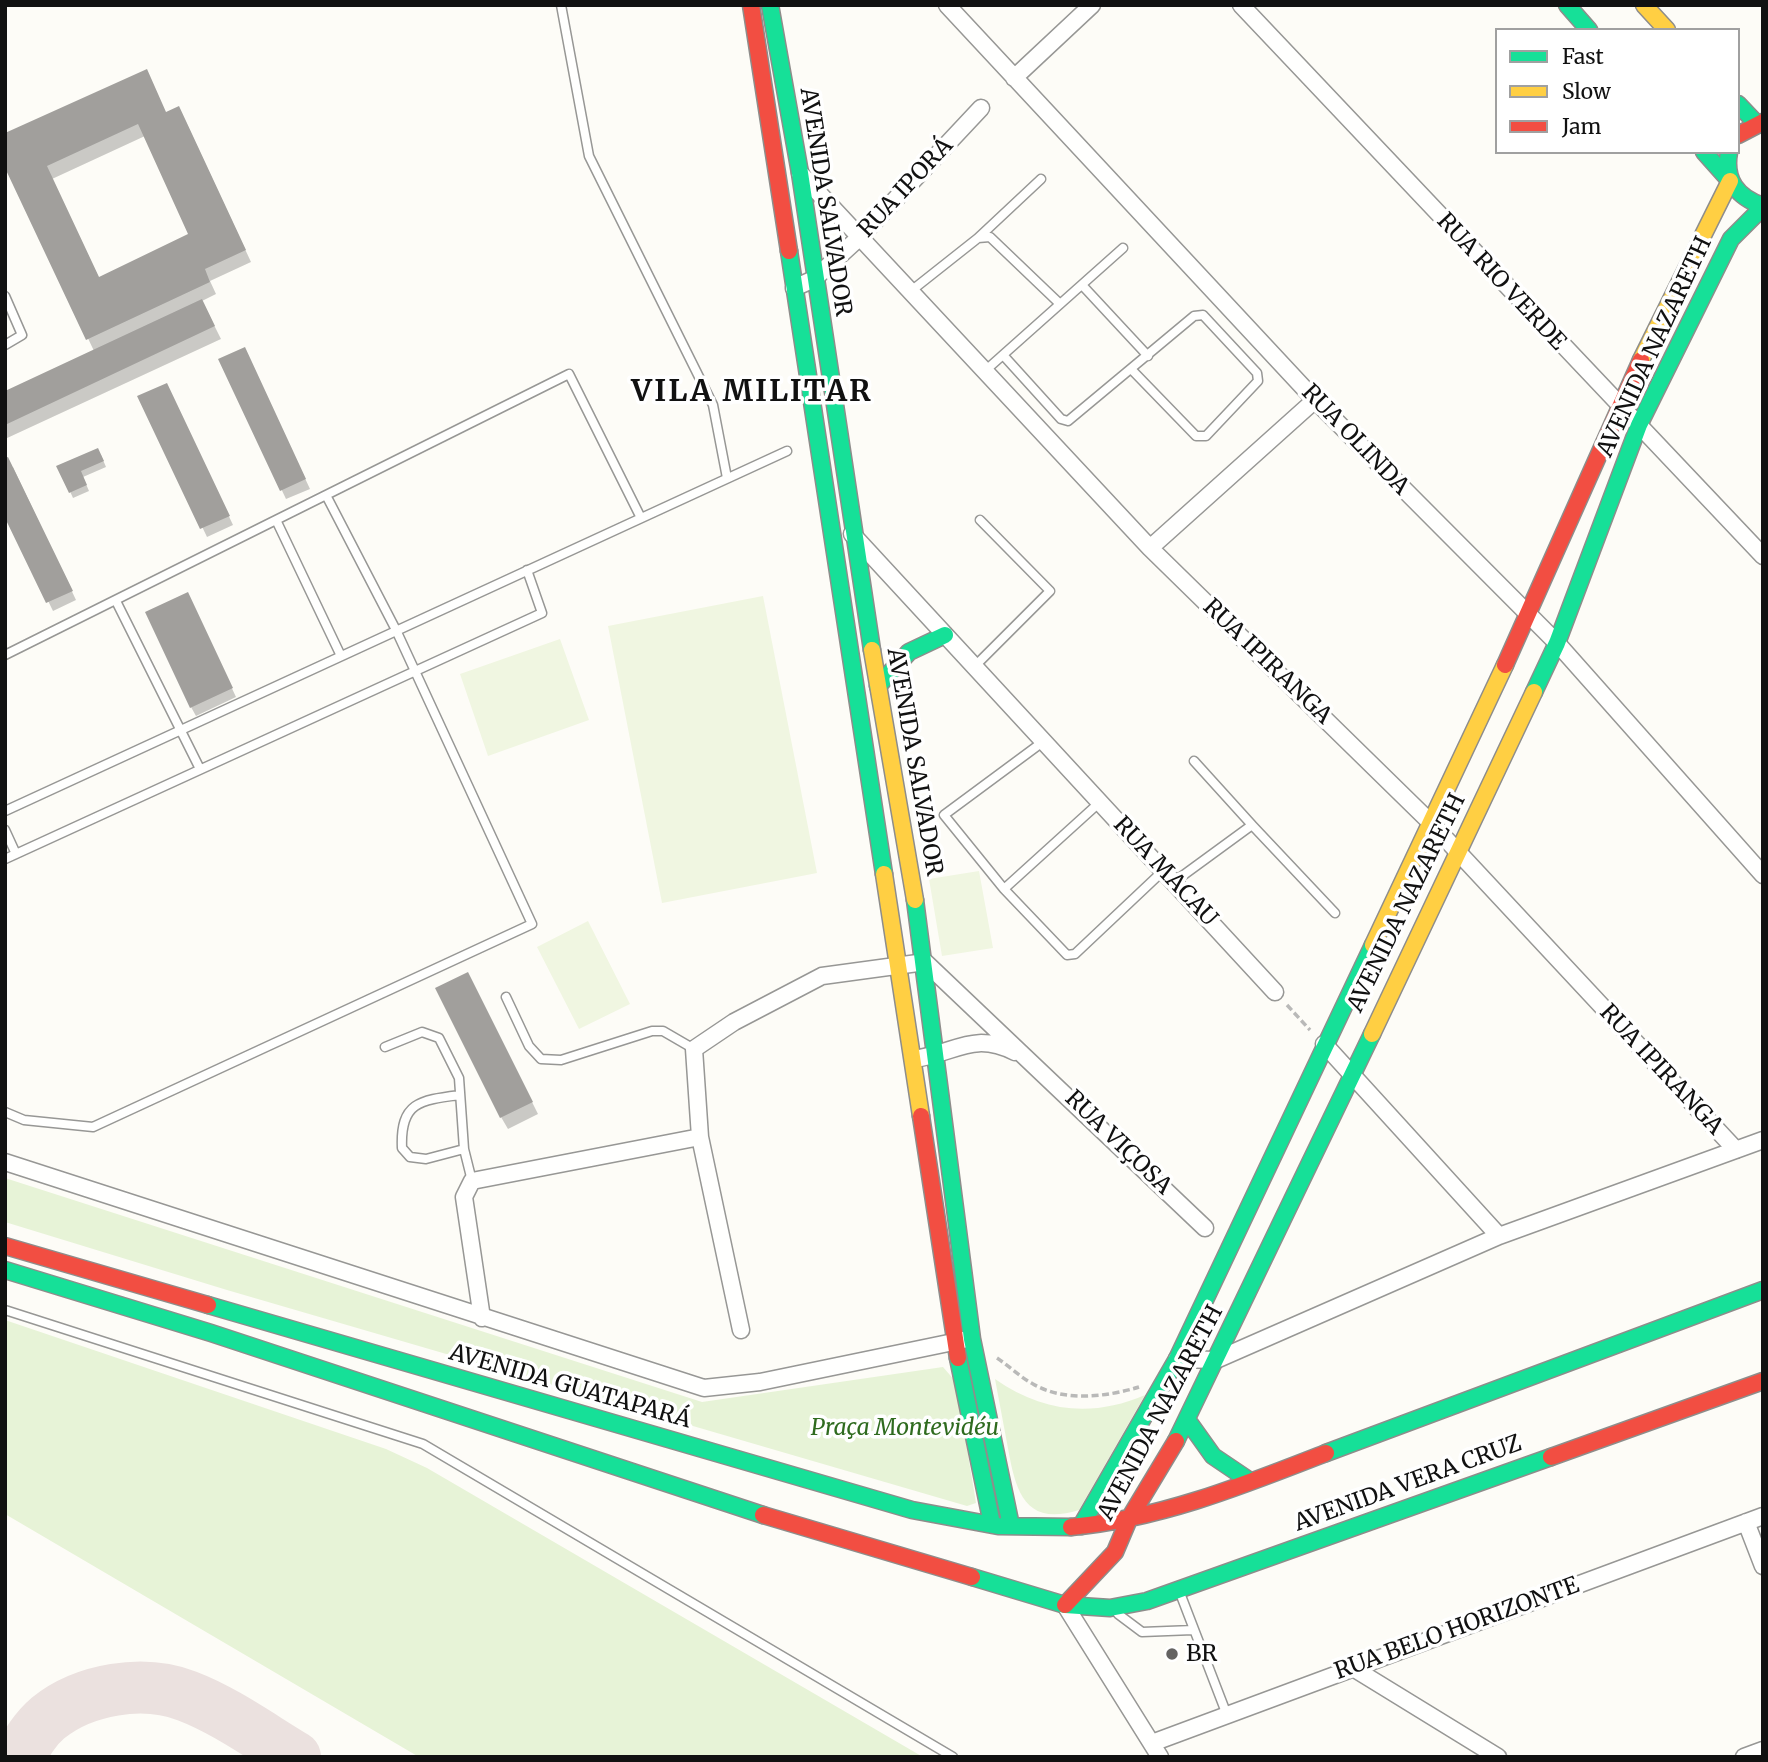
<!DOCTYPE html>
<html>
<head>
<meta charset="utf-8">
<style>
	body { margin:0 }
	#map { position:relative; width:1768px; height:1762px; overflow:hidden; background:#fdfcf7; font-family:Merriweather,serif }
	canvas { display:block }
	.frame { position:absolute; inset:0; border:7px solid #111; pointer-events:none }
	.legend { position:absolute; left:1495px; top:28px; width:245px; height:126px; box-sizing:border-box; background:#fff; border:2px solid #a0a0a0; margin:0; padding:9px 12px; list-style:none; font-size:21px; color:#111 }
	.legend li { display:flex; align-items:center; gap:14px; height:35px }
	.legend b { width:35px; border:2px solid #a0a0a0 }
</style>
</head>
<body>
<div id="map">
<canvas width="1768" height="1762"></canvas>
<div class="frame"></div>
<ul class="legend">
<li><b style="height:9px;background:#16e098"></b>Fast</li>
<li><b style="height:9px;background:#ffcf43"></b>Slow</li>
<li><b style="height:9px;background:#f24e42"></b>Jam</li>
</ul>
</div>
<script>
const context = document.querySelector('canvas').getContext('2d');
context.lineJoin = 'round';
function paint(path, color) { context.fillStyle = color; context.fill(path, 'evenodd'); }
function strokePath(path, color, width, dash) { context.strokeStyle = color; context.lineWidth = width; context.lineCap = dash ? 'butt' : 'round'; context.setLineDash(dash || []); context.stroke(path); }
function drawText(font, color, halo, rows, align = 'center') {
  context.font = font + ' Merriweather,serif'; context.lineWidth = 7; context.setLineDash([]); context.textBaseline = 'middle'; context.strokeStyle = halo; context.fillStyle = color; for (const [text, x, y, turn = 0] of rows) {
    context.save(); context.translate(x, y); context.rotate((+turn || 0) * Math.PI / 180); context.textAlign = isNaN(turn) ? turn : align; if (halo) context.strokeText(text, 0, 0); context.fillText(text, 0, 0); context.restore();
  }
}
const green = new Path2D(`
	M5,1178L702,1402L943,1367L956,1382L976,1503L967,1506L227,1290L5,1222Z
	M5,1320L386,1449L427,1468L923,1757H419L5,1514Z
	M995,1379C1042,1412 1092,1418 1145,1395L1079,1510C1022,1528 1015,1487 1007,1443C1003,1422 999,1400 995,1379Z`);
const pitch = new Path2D(`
	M763,596L817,873L662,903L608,626Z
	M560,639L589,720L488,756L460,674Z
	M979,871L993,948L942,956L929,879Z
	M588,921L630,1004L579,1029L537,947Z`);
const shadow = new Path2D(`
	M167,113L185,120L251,262L210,281L216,294L202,301L221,339L5,439V393L94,351L5,164ZM145,136L191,235L99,278L52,179Z
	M249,358L310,489L286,499L220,360Z
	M171,393L233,525L207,537L140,397Z
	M101,455L106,467L83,477L89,491L73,498L59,467Z
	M13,467L76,600L53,611L5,513Z
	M192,603L236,697L196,716L191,707Z
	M474,986L538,1114L508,1129L501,1117Z`);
const taxiway = new Path2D(`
	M19,1757C27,1743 35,1729 48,1718C84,1689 143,1679 187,1696C224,1710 260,1736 295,1757`);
const building = new Path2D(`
	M147,69L166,112L179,106L246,250L205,269L210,282L86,340L5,168V133ZM138,124L188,234L99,277L47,166Z
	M202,299L215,326L5,425V391Z
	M245,347L306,479L280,491L218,359Z
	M167,383L230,516L200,529L137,396Z
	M98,448L104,461L81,471L87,485L69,493L56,466Z
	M8,457L73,591L46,603L5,518V458Z
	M188,592L233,688L190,708L145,612Z
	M468,972L533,1102L500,1118L435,988Z`);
const path = new Path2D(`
	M1287,1005L1310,1030
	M997,1358C1009,1366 1020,1377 1033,1384C1064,1402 1106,1397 1139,1387`);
const lane = new Path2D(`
	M561,5L589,156L713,405L727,478
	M978,238L1041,179
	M1082,285L1148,356
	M911,291L978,238L990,237L1059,303
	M5,296L22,335L5,345
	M1003,355L1061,419L1068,421L1194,316L1203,315L1257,373L1258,381L1206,436H1196L1132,370
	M986,370L1123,248
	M277,522L341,656
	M116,601L200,769
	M5,655L569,374L641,518
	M974,667L1050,591L980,520
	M1100,802L1004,889L1067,955L1075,954L1163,871
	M5,811L787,451
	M1252,825L1335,913
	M5,830L16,854
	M5,859L542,613L527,570
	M1174,882L1252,825L1194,761
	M1004,889L944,815L1044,741
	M506,997L529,1046L541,1059L561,1060L652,1031H663L694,1049
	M385,1047L422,1032L439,1038L459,1078L464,1149L472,1181
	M460,1095C420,1100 400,1102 402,1148L410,1157L426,1159L464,1149
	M5,1112L24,1120L93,1127L532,924L396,630L327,497
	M5,1310L423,1444L953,1757
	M1180,1593L1227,1715
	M1118,1614L1142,1632L1193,1630`);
const street = new Path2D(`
	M947,5L1315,400L1557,643L1763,875
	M1241,5L1763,556
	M1014,78L1092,5
	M800,173L1150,548L1430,822L1736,1150
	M794,288L814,279L861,236L981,108
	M852,534L1275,992
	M1150,548L1315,400
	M1324,1044L1499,1236
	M914,1059C957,1053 972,1031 1015,1052
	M700,1137L694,1049L734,1022L822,976L925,962L1205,1228
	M5,1162L704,1388L760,1382L963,1340
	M482,1318L464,1197L472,1181L700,1137L741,1330
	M1177,1359L1216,1360L1499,1236L1763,1140
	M1746,1522L1763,1566
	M1065,1605L1160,1757
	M1353,1668L1498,1757
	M1152,1743L1763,1516
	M1744,1757L1763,1750`);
const fast = new Path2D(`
	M770,5L800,173L872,650
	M1567,5L1589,30
	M1738,104L1756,123
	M1704,152L1729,180
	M1729,152C1724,180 1737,197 1763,206
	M789,251L884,874
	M878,686L909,652L945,635
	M1534,692L1557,643L1639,425L1731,239L1763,207
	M915,900L972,1339L1011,1526
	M5,1270L211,1333L763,1515
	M208,1305L912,1510L998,1526L1071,1527
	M958,1358L992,1524
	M1188,1421L1213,1456L1250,1481
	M1176,1441L1372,1034
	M1326,1453L1763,1290
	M1081,1526L1177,1359L1373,945
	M972,1577L1065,1605L1110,1608L1147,1601L1551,1457`);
const slow = new Path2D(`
	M1644,5L1667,30
	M1641,360L1730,181
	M872,650L915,900
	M884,874L921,1116
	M1373,945L1505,665
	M1372,1034L1534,692`);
const jam = new Path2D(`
	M751,5L789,251
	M1738,135L1763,122
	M1505,665L1641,360
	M921,1116L958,1358
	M5,1246L208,1305
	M1551,1457L1763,1381
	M763,1515L972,1577
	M1071,1527C1160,1519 1244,1485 1326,1453
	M1065,1605L1115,1552L1129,1519L1176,1441`);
const markers = [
	[1172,1654,7,"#646362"]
];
const streetNames = [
	["RUA IPORÁ",906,188,-47],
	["AVENIDA SALVADOR",825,202,81],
	["RUA RIO VERDE",1501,282,47],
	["AVENIDA NAZARETH",1655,347,-65],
	["RUA OLINDA",1355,440,46],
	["RUA IPIRANGA",1267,662,44],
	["AVENIDA SALVADOR",914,762,80],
	["RUA MACAU",1165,872,47],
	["AVENIDA NAZARETH",1407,903,-64],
	["RUA IPIRANGA",1661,1070,47],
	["RUA VIÇOSA",1118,1143,44],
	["AVENIDA GUATAPARÁ",570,1387,16],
	["AVENIDA NAZARETH",1161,1413,-62],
	["AVENIDA VERA CRUZ",1408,1484,-20],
	["RUA BELO HORIZONTE",1457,1629,-20]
];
const parkNames = [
	["Praça Montevidéu",905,1428]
];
const poiNames = [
	["BR",1186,1654]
];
const districtNames = [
	["VILA MILITAR",752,393]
];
paint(green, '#e7f3d7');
paint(pitch, '#f0f6e1');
paint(shadow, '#0003');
strokePath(taxiway, '#ebe1df', 52);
paint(building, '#a19f9c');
strokePath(lane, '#979795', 11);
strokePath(street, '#979795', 19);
strokePath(fast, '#8e8d8b', 19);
strokePath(slow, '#8e8d8b', 19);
strokePath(jam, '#8e8d8b', 19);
strokePath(path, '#b9b9b8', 3.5, [7, 3.5]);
strokePath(lane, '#fffffe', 8);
strokePath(street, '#fffffe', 16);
strokePath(fast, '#16e098', 16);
strokePath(slow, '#ffcf43', 16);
strokePath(jam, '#f24e42', 16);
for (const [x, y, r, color] of markers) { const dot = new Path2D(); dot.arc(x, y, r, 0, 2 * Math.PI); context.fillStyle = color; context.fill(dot); strokePath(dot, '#fff', 2.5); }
drawText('23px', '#111', '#fff', streetNames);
drawText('italic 23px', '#2f6b1f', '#fff', parkNames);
drawText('23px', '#111', '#fff', poiNames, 'left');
context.letterSpacing = '2px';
drawText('bold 30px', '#111', '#fff', districtNames);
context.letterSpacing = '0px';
</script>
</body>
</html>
